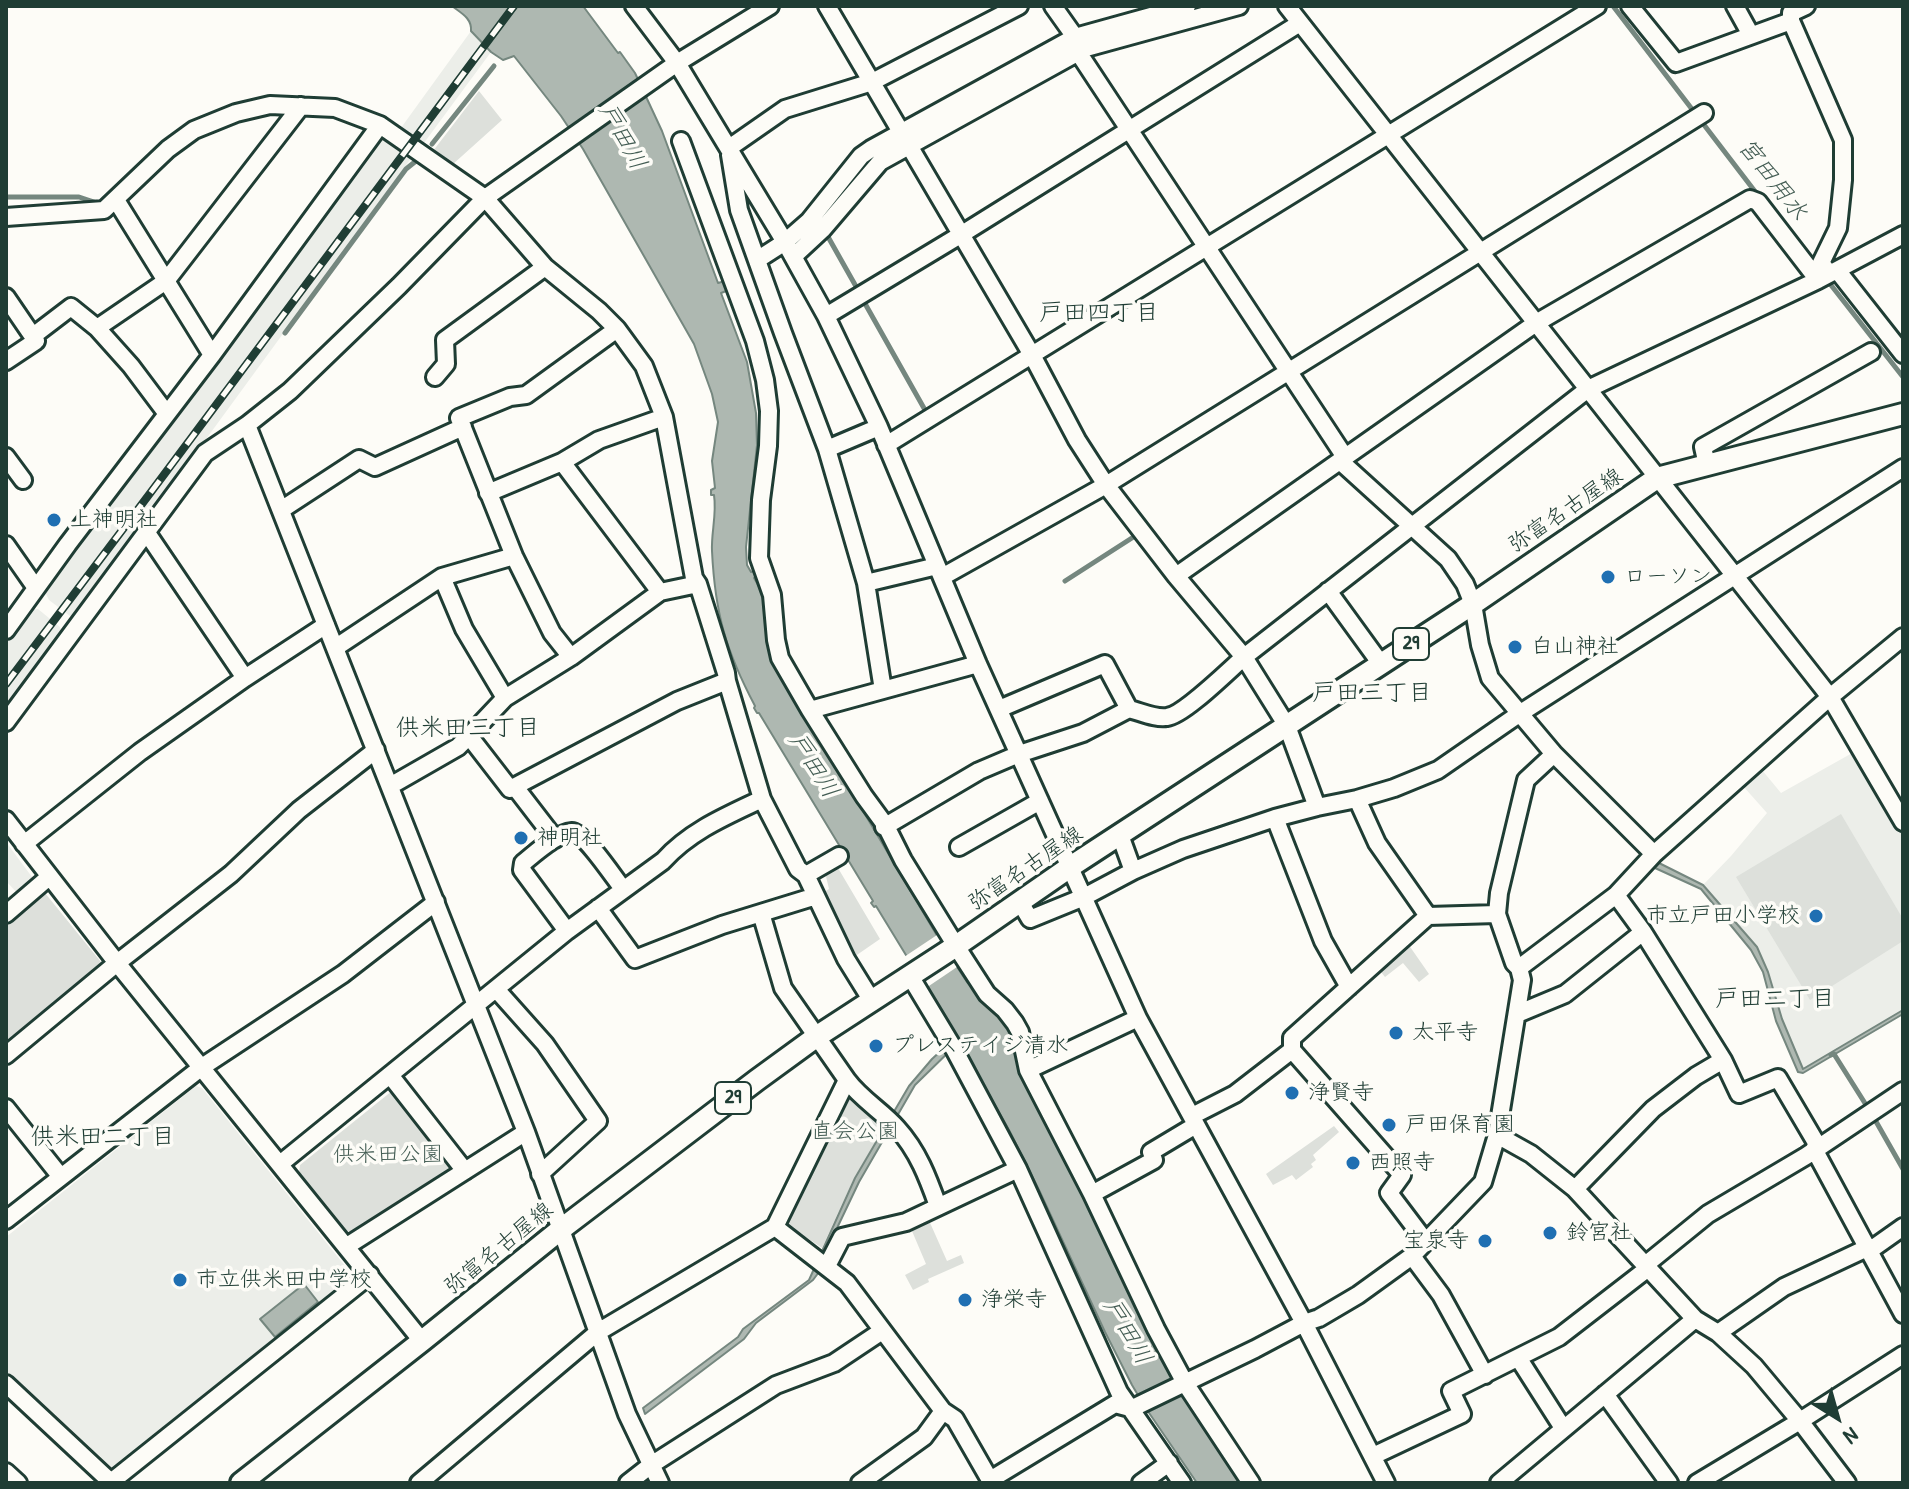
<!DOCTYPE html>
<html>
<head>
<meta charset="utf-8">
<style>
	body { margin:0 }
	#map { position:relative; width:1909px; height:1489px; overflow:hidden; background:#fdfcf7; font-family:"Patrick Hand",sans-serif }
	canvas { display:block }
	.frame { position:absolute; inset:0; border:8px solid #1f3d34; pointer-events:none }
	.north { position:absolute; left:1797px; top:1377px; width:80px; height:80px; -webkit-text-stroke:6px #fdfcf7; paint-order:stroke; rotate:143deg; font-size:22px; font-weight:700; line-height:32px; text-align:center; color:#1f3d34 }
	.north::after { content:''; display:block; margin:auto; width:28px; height:36px; background:#1f3d34; clip-path:polygon(50% 0,100% 100%,50% 72%,0 100%) }
</style>
</head>
<body>
<div id="map">
<canvas width="1909" height="1489"></canvas>
<div class="frame"></div>
<div class="north">N</div>
</div>
<script>
const context = document.querySelector('canvas').getContext('2d');
context.lineJoin = 'round';
function paint(path, color) { context.fillStyle = color; context.fill(path, 'evenodd'); }
function strokePath(path, color, width, dash) { context.strokeStyle = color; context.lineWidth = width; context.lineCap = dash ? 'butt' : 'round'; context.setLineDash(dash || []); context.stroke(path); }
function drawText(font, color, halo, rows, align = 'center') {
  context.font = font + ' "Patrick Hand","Klee One",sans-serif'; context.lineWidth = 7; context.setLineDash([]); context.textBaseline = 'middle'; context.strokeStyle = halo; context.fillStyle = color; for (const [text, x, y, turn = 0] of rows) {
    context.save(); context.translate(x, y); context.rotate((+turn || 0) * Math.PI / 180); context.textAlign = isNaN(turn) ? turn : align; if (halo) context.strokeText(text, 0, 0); context.fillText(text, 0, 0); context.restore();
  }
}
const built = new Path2D(`
	M471,31L491,52L421,147L398,132Z
	M382,139L415,153L79,613L70,616L49,600L45,592Z
	M38,609L60,627L62,637L6,711V642L30,610Z
	M1854,752L1888,807L1903,795V1010L1803,1069L1782,1019L1768,972L1757,947L1703,885L1731,856L1767,813L1743,786L1762,770L1781,793Z
	M6,842L32,877V887L20,896L6,881Z
	M196,1086L202,1088L354,1277L353,1283L117,1472L107,1471L6,1375V1237Z`);
const green = new Path2D(`
	M479,91L502,120L452,165L433,151Z
	M1841,814L1903,919V941L1810,1000L1736,877Z
	M829,866L838,868L880,939L851,959L821,894L829,889L824,868Z
	M37,892L45,893L101,962L100,969L6,1045V919Z
	M1406,941L1429,974L1419,982L1403,963L1385,977L1377,967Z
	M397,1090L454,1169L355,1232L344,1231L299,1174L300,1165L392,1091Z
	M855,1097L886,1125L854,1178L822,1248L785,1223L846,1099Z
	M1334,1126L1339,1132L1313,1155L1316,1160L1311,1164L1313,1167L1296,1180L1292,1175L1273,1185L1266,1174Z
	M927,1216L947,1261L961,1255L964,1263L928,1279L929,1282L913,1290L905,1275L926,1264L909,1224Z`);
const water = new Path2D(`
	M452,6H583L618,53L620,52L635,73L662,131L718,283L725,281L729,290L721,293L747,362L756,413L757,445L746,547L747,565L751,572L756,570L758,575L754,578C764,593 765,608 765,625H769V633L766,634L774,661L942,944L967,982L1008,1024L1149,1334L1152,1333L1156,1339L1153,1342L1185,1398L1243,1483H1197L1145,1407L1132,1385L1105,1332L1039,1190L1009,1130L959,1042L915,1085L859,1182L838,1226L822,1268L813,1280L756,1323L744,1339L645,1414L643,1408L738,1337L743,1329L809,1280L855,1178L909,1086L932,1059L956,1037L876,906L874,907L871,903L873,901L759,713H757L754,708L755,706C726,651 715,614 712,551C711,533 717,514 714,495H711V490L715,488L712,461L718,422L712,394L694,344L583,149L561,116L514,56L503,60L491,52L471,31C472,18 461,13 452,6Z
	M1659,863L1703,885L1757,947L1768,972L1782,1019L1803,1069L1903,1010V1014L1803,1073L1798,1072L1776,1021L1763,972L1751,950L1701,889L1655,868Z
	M304,1284L318,1302L275,1337L260,1319Z`);
const pier = new Path2D(`
	M940,933L960,965L923,990L904,957Z`);
const stream = new Path2D(`
	M1613,6L1760,198
	M432,144L494,66
	M6,197H79L94,202
	M827,235L858,290
	M1827,280L1903,377
	M863,300L925,410
	M285,333L406,169L416,161
	M1065,581L1135,536L1126,523
	M1831,1055L1834,1054L1868,1108
	M1874,1118L1903,1169`);
const minor = new Path2D(`
	M634,6L677,63L785,242L826,316L879,427L978,664L1138,1018L1304,1323L1386,1483
	M827,6L1032,355L1077,440L1106,485L1176,576L1244,657L1287,726L1317,807
	M1053,6L1075,37L1078,52L1345,457
	M1287,6L1830,697L1903,822
	M1630,6L1676,63L1791,21
	M1735,6L1751,35
	M1806,6L1791,13V21L1843,140V180L1838,228L1821,263L1829,273
	M681,141L755,341L765,380L769,411L768,446L761,500L759,558L772,595L776,640L780,658L810,710L864,796L886,826L903,860L956,946L987,994L1005,1010L1015,1023L1020,1032L1028,1070L1092,1194L1156,1329L1185,1383L1251,1483
	M729,148L785,109L872,82L1019,6
	M730,155L739,210L783,333L827,449L866,583L883,690
	M116,200L212,355
	M6,217L104,210L168,149L194,130L236,113L270,105L335,108L380,125L485,198L545,267L599,311L617,329L644,366L664,417L694,578L698,584L726,673L727,681L762,799L798,869L806,875L846,959L872,1001
	M794,256L822,230L880,162L1086,48L1239,6
	M757,260L785,242L809,221L861,156L871,149L1075,37L1187,6
	M1837,270L1903,354
	M6,297L36,341L6,361
	M826,316L962,234L1300,23
	M33,336L71,307L97,328
	M435,377L446,364L445,340L545,267
	M167,414L131,366L97,328L166,281L301,106
	M247,425L526,1132L627,1414L660,1483
	M886,445L1597,6
	M827,449L879,427
	M6,457L23,480
	M1340,461L1448,559L1465,584L1473,604L1480,645L1490,678L1554,754L1654,854
	M562,462L660,592
	M1707,465L1703,447L1871,352
	M488,493L562,462L599,440L664,417
	M281,510L359,459L375,467L463,427
	M147,533L245,678
	M6,545L36,588
	M1176,576L1536,323L1750,199L1758,202L1818,280
	M442,577L464,629L505,698
	M942,577L1106,485L1704,113
	M866,583L937,566
	M698,584L660,592L571,657L505,698L469,736L510,789L677,701L727,681
	M1328,591L1381,664
	M6,630L68,544L212,355L380,125
	M335,648L442,577L514,556
	M571,657L552,633L514,556L459,418L510,397L526,395L617,329
	M999,709L1105,664L1129,709C1141,712 1156,719 1167,717C1184,715 1229,670 1244,657L1588,389L1818,280L1903,235
	M810,710L978,664
	M6,722L205,453L247,425L290,391L399,286L485,198L677,63L770,6
	M390,786L458,747L469,736
	M515,787L555,839
	M1357,799L1377,843L1428,916
	M1275,818L1323,941L1349,987
	M6,820L117,963L422,1341
	M884,827L979,771L1019,754L1083,733L1129,709
	M1120,835L1133,871
	M24,844L140,752L245,678L326,625
	M959,847L1040,801
	M806,875L839,856
	M1020,902L1030,919L1084,897L1133,871L1183,849L1275,818L1317,807L1357,799L1394,788L1438,770L1519,714L1903,468
	M598,908L635,959L722,925L816,896
	M6,914L49,877
	M567,931L522,870L523,863C534,854 557,833 572,832C584,832 615,879 623,889
	M1519,968L1616,895L1654,854L1830,697L1903,637
	M910,976L954,1049L1018,1169L1119,1392L1182,1483
	M496,989L545,1044L598,1121L540,1174
	M1517,1014L1565,994L1643,932
	M1292,1050L1402,1175L1389,1193L1426,1242
	M6,1055L117,963L231,874L299,810L376,750
	M1723,1060L1739,1094L1778,1078L1818,1146
	M1028,1070L1138,1018
	M390,1075L465,1171
	M847,1080C861,1099 882,1111 897,1128C918,1151 928,1178 938,1206
	M6,1108L61,1177
	M1192,1116L1235,1094L1292,1050V1038L1428,916L1497,914
	M1497,1135L1531,1154L1575,1189L1695,1319L1718,1333L1754,1366L1800,1421L1847,1483
	M1814,1149L1903,1314
	M280,1164L567,931L663,861C690,831 726,816 762,799
	M1575,1189L1653,1109L1696,1076L1723,1060L1643,932L1616,895
	M1092,1194L1154,1160L1151,1152L1196,1125
	M6,1220L202,1067L343,974L436,902
	M775,1227L847,1283L943,1411L955,1419L990,1480L1115,1404L1130,1408L1137,1406L1255,1349L1304,1323L1319,1318L1358,1295L1412,1256L1483,1182L1497,1135L1522,980L1519,968L1514,963L1497,914L1499,893L1526,780L1554,754
	M347,1246L526,1132
	M1869,1251L1903,1227
	M1412,1256L1441,1295L1485,1375
	M827,1266L842,1237L906,1222L1018,1169
	M1644,1266L1708,1214L1806,1156L1903,1091
	M1718,1333L1784,1287L1867,1248
	M1519,1359L1563,1428
	M6,1384L112,1483
	M1605,1394L1669,1483
	M1373,1456L1462,1414L1451,1391L1559,1337L1647,1269
	M6,1472L18,1483
	M111,1482L370,1275
	M419,1483L598,1332L775,1227L847,1080L783,988L761,913
	M628,1483L651,1465L776,1385L834,1363L882,1331
	M860,1483L924,1437L943,1411
	M1141,1483L1169,1463
	M1499,1483L1695,1319
	M1697,1483L1800,1421L1903,1355`);
const major = new Path2D(`
	M241,1483L422,1341L560,1230L757,1080L816,1037L956,946L1070,867L1473,604L1657,478L1903,414`);
const rail = new Path2D(`
	M6,684L151,492L514,6`);
const markers = [
	[54,520,8,"#1f6fb2"],
	[1608,577,8,"#1f6fb2"],
	[1515,647,8,"#1f6fb2"],
	[521,838,8,"#1f6fb2"],
	[1816,916,8,"#1f6fb2"],
	[1396,1033,8,"#1f6fb2"],
	[876,1046,8,"#1f6fb2"],
	[1292,1093,8,"#1f6fb2"],
	[1389,1125,8,"#1f6fb2"],
	[1353,1163,8,"#1f6fb2"],
	[1550,1233,8,"#1f6fb2"],
	[1485,1241,8,"#1f6fb2"],
	[180,1280,8,"#1f6fb2"],
	[965,1300,8,"#1f6fb2"]
];
const shields = [
	[1411,644,36],
	[733,1098,36]
];
const shieldNames = [
	["29",1411,644],
	["29",733,1098]
];
const streetNames = [
	["弥富名古屋線",1566,511,-34],
	["弥富名古屋線",1026,869,-34],
	["弥富名古屋線",499,1249,-39]
];
const poiNames = [
	["上神明社",70,520],
	["ローソン",1624,577],
	["白山神社",1531,647],
	["神明社",537,838],
	["市立戸田小学校",1800,916,"right"],
	["太平寺",1412,1033],
	["プレステイジ清水",892,1046],
	["浄賢寺",1308,1093],
	["戸田保育園",1405,1125],
	["西照寺",1369,1163],
	["鈴宮社",1566,1233],
	["宝泉寺",1469,1241,"right"],
	["市立供米田中学校",196,1280],
	["浄栄寺",981,1300]
];
const parkNames = [
	["直会公園",855,1132],
	["供米田公園",388,1155]
];
const waterNames = [
	["戸田川",622,137,61],
	["宮田用水",1772,180,52],
	["戸田川",813,766,58],
	["戸田川",1127,1332,60]
];
const neighbourhoodNames = [
	["戸田四丁目",1099,314],
	["戸田三丁目",1372,694],
	["供米田三丁目",468,729],
	["戸田二丁目",1775,1000],
	["供米田二丁目",103,1138]
];
paint(built, '#eceee9');
paint(green, '#dde0db');
paint(water, '#aeb8b1');
strokePath(water, '#75877f', 2);
paint(pier, '#fdfcf7');
strokePath(stream, '#75877f', 5);
strokePath(minor, '#1f3d34', 22);
strokePath(major, '#1f3d34', 26);
strokePath(minor, '#fdfcf7', 16);
strokePath(major, '#fdfcf7', 20);
strokePath(rail, '#1f3d34', 8);
strokePath(rail, '#fdfcf7', 5, [15]);
for (const [x, y, r, color] of markers) { const dot = new Path2D(); dot.arc(x, y, r, 0, 2 * Math.PI); context.fillStyle = color; context.fill(dot); strokePath(dot, '#fdfcf7', 3); }
for (const [x, y, w] of shields) { const box = new Path2D(); box.roundRect(x - w / 2, y - 16, w, 32, 6); context.fillStyle = '#fdfcf7'; context.fill(box); strokePath(box, '#1f3d34', 2); }
drawText('bold 20px', '#1f3d34', null, shieldNames);
drawText('22px', '#1f3d34', '#fdfcf7', streetNames);
drawText('22px', '#1f3d34', '#fdfcf7', poiNames, 'left');
drawText('22px', '#455e55', '#fdfcf7', parkNames);
drawText('italic 24px', '#435c53', '#fdfcf7', waterNames);
drawText('24px', '#1f3d34', '#fdfcf7', neighbourhoodNames);
</script>
</body>
</html>
